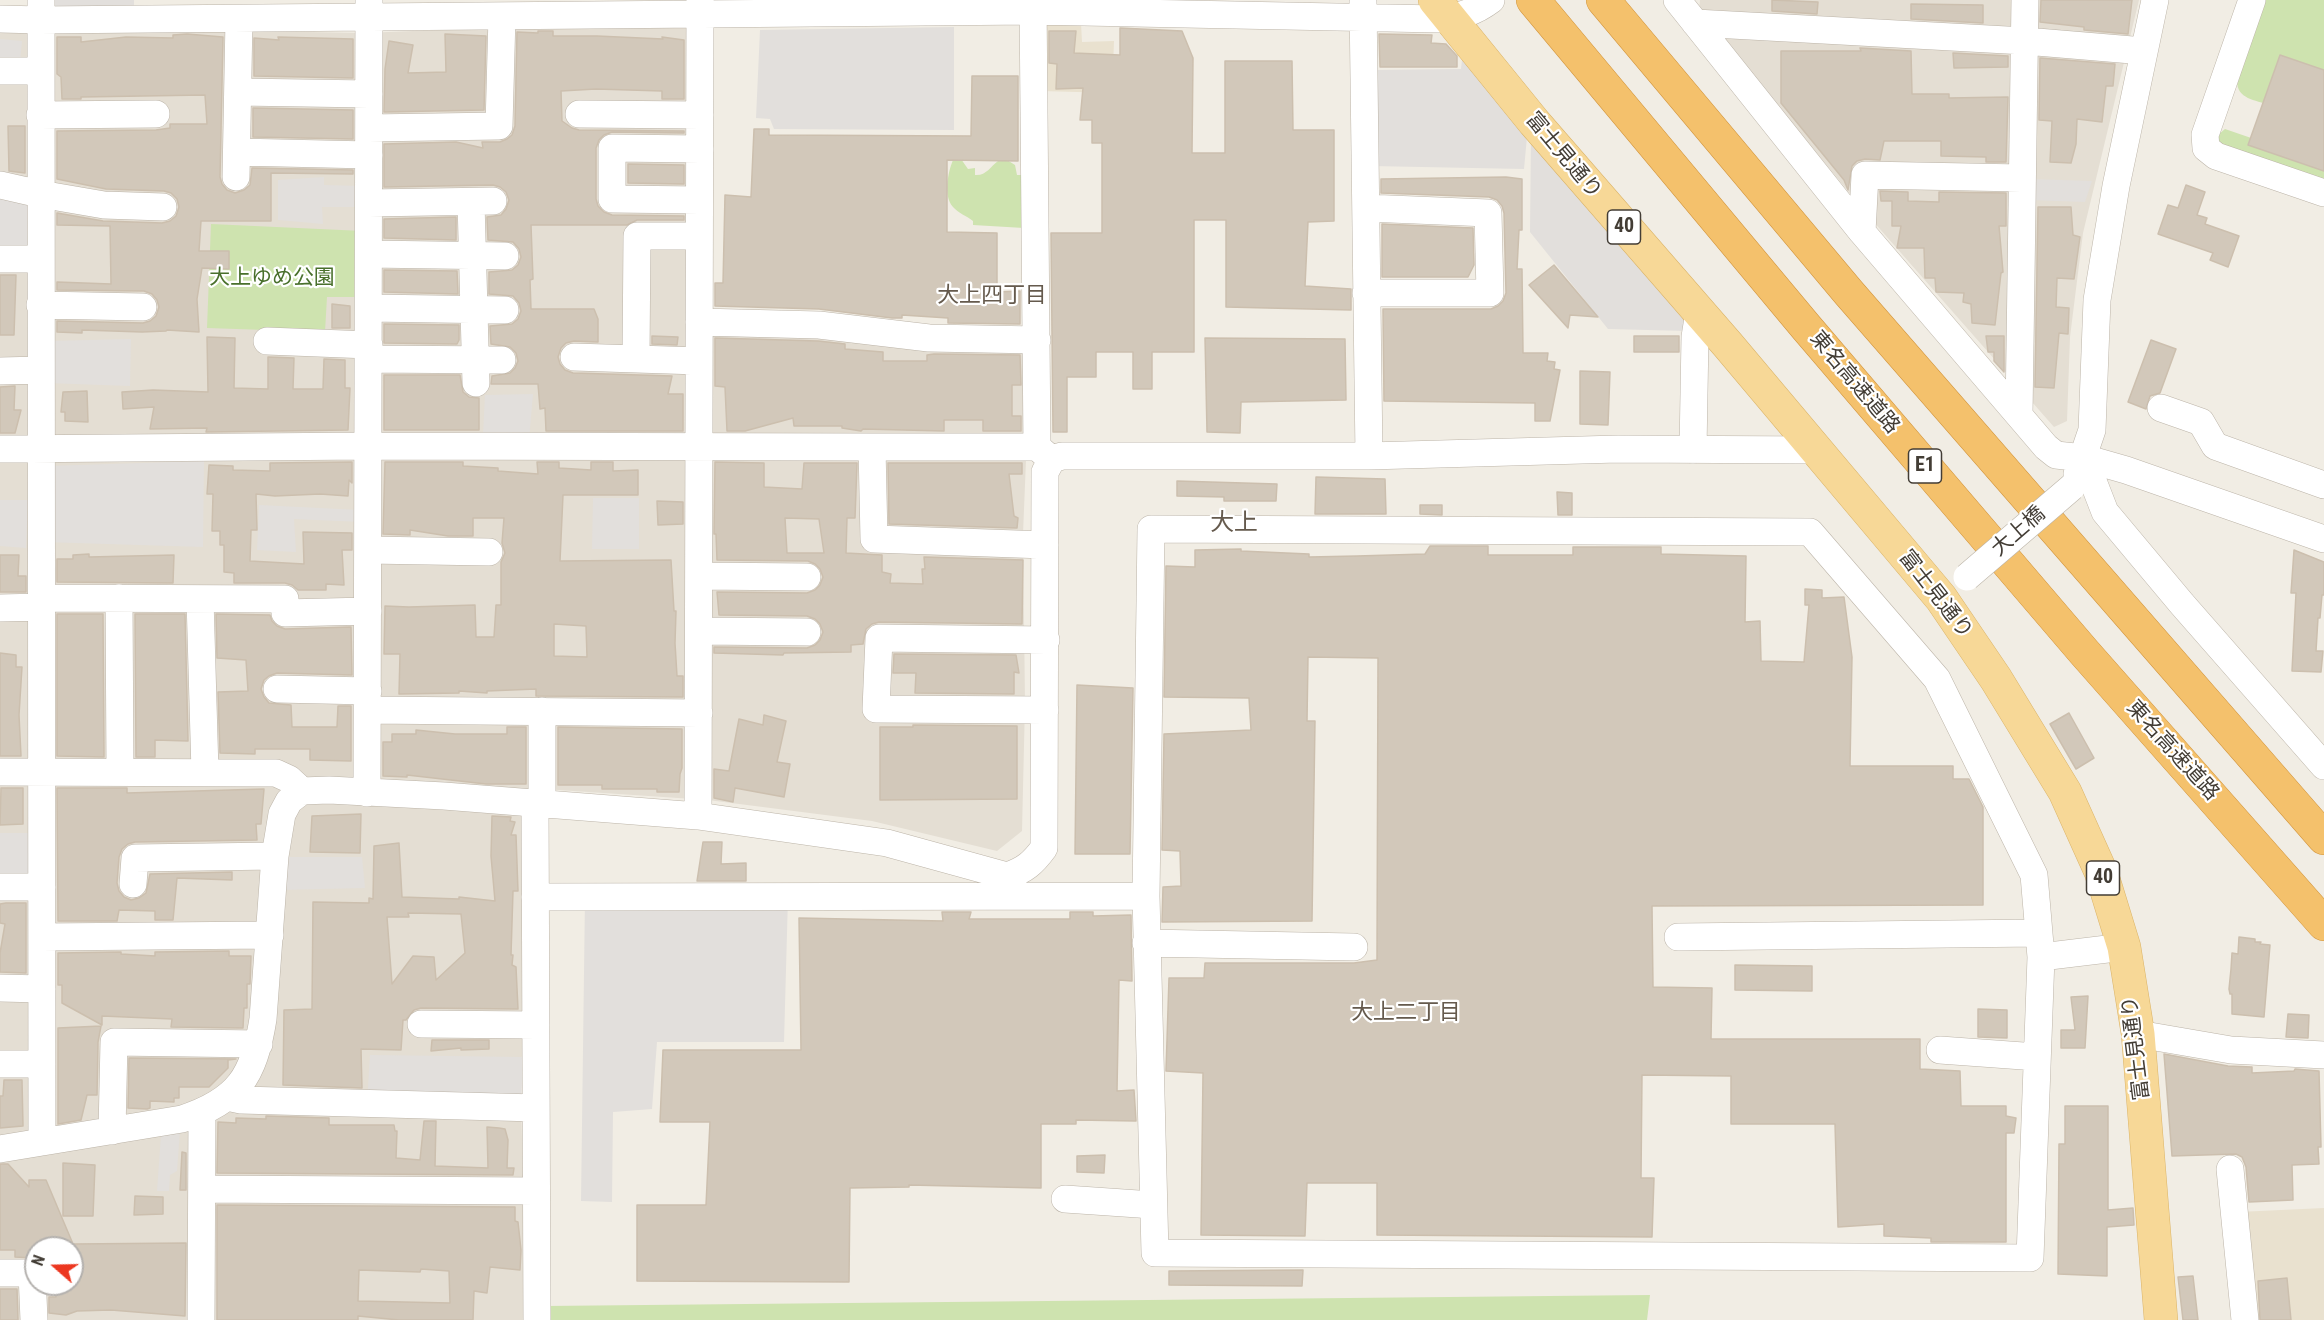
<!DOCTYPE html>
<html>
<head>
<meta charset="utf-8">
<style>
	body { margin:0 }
	#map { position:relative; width:2324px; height:1320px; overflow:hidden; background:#f1ede4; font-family:"Roboto Condensed",sans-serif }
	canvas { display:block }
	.north { position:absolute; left:24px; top:1236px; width:60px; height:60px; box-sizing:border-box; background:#fff; border:2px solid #b4b1ae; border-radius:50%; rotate:290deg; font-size:16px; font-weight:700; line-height:24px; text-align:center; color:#433d35 }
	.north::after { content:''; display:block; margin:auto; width:21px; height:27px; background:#ec3720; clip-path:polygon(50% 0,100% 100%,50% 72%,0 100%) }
</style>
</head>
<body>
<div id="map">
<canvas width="2324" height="1320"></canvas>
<div class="north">N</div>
</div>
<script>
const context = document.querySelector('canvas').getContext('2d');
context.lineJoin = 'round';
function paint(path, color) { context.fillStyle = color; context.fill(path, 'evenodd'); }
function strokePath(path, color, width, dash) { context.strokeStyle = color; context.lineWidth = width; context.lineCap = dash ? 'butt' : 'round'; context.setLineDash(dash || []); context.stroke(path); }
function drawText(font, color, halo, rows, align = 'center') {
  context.font = font + ' "Roboto Condensed","Noto Sans JP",sans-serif'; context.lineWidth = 4.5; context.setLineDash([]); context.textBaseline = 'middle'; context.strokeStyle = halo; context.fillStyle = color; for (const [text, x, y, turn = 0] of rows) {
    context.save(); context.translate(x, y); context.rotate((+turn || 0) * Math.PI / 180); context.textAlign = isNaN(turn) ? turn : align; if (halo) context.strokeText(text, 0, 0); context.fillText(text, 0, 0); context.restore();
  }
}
const residential = new Path2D(`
	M1700,0H2139L2083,233L2070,337L2067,421L2054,427L1872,220L1699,11Z
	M0,19L251,31L363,33L513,27L690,26L696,331L1024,347L1026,460L1023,534L1025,703L1022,831L997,851L872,821L708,800L529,788L521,1103L527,1320H0ZM36,1248H72V1284H36Z`);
const education = new Path2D(`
	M1041,22L1081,23L1082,42L1114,41L1112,93L1041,91Z
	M2324,1208V1320H2251L2238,1212Z`);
const green = new Path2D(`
	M2266,0H2324V184L2218,145L2219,134L2225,129L2257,140L2270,105C2255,100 2237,99 2237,81Z
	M961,159L968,169L975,168V175C986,176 990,167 998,161L1007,160L1015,165L1017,175H1023L1024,228L973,225V221C967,216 958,213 953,207C943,196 948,172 953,160Z
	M211,224L363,231L362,297H327L325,332L207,328Z
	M1650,1295L1647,1320H545V1306Z`);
const parking = new Path2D(`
	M50,0H134V16L50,14Z
	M954,27V130L774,129L770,119L756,118L760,30Z
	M0,39L22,41L20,61L0,62Z
	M1464,41L1528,126L1524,169L1371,166L1372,70L1461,69Z
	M1531,136L1689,324L1688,331L1608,329L1530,232Z
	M324,177V185L360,186L359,207H322L323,224L278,220V180Z
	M2030,179L2092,181L2085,202L2030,200Z
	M0,193L32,200L30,251L0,249Z
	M131,339L130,386L47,383L48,341Z
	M533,394L529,440L483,435L485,395Z
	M204,461L203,547L43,542L47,466Z
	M593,498H639V549H592Z
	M0,500H28L26,548L0,546Z
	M259,505L360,510L361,522L294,519L296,552L257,550Z
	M0,833H31L33,885H0Z
	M279,857H362L365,888L278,890Z
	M585,897H788L784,1042H657L652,1109L613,1112L612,1202L581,1201Z
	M370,1055L523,1057L521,1103H367Z
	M180,1131L177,1171L170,1175L169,1191H157L161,1135Z`);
const building = new Path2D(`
	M1772,0L1818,2L1817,14L1772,11Z
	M2041,0H2132L2128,34L2084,30V27L2040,22Z
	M1911,4L1983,5V23L1911,19Z
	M1120,28L1182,31L1193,58L1192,153H1225V61H1292L1293,130H1334V221L1308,222L1305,286L1351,289V310L1226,307V220H1194V352H1152V389H1133V352H1096V377H1067V432H1053L1051,233H1102V143H1092V120H1080L1083,88L1056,89L1057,64L1049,63V31H1076L1074,53L1120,55Z
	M538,31H553V36H597L663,39L662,37L684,40V99H662V91L596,89L561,91L562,121L572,128L579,130L684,131V133L612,132L604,135L599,140L596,148V199L598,206L604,212L612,215L684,216V220H637L627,225H531L533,279L530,280L531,309H594L598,319V342L574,341L566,343L561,348L558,357L560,364L565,370L573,373L672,376L668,394H683V431H546L545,408L540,409L538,384H491L492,376L510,373L515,368L518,361L516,353L510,347L491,344L490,326L512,324L518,319L521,311L519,303L513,296L489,294V272L512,270L518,265L521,257L519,249L513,242L488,240L487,217L501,215L506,209L509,200L506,192L500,187L493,185L384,187V144L456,142L483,148L482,142H500L507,139L512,135L515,126L517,32L538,33Z
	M187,34L223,37L220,177L222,184L227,190L235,193L244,190L250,185L252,168L353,170V174L271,173V221H201L199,251H229V269L202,268L197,299L199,332L167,330L166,331L142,332L82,330V333L57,332V321L143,323L150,321L156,316L159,307L157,300L152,294L144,291L57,290V282L111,284L110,226L57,225V213L103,221L162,223L170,221L176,216L179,207L177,199L171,193L164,191L106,189L57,179V131L156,130L170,128V124H207L205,95L81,97V99H62L61,77L57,74V37H81V42L126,37L173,38V35Z
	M445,34L486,36L484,110L384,112L385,69L389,41L413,45L408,73L446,72Z
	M1379,34L1432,35L1431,43L1446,44L1457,56V67H1380Z
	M278,37L353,39V78L254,76V38L279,40Z
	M1860,48L1911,51L1912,94H1949V98L2008,97L2006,162H1986V157L1941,156V141H1884L1880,160L1865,159L1857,161L1852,166L1848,190L1844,180L1781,103V51H1861Z
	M1953,53L2008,56V67L1954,68Z
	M2280,55L2324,70V171L2248,145Z
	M2040,58L2115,64L2113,86H2106L2102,122L2077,119L2076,144L2071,163L2050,162L2052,121L2039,120Z
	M972,76H1018V161L947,160V232L997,233V292L1020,291V324L948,323V318L902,315V318H892L819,309L715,306V283H723L725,195L751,197L754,129H769V135L971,136Z
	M253,108L353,110V139L253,137Z
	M8,126H25V173L9,171Z
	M628,164L684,165V184L628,183Z
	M1506,177L1522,179V230H1519L1517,269H1522L1523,353H1548L1547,361L1555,362L1554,369L1560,370L1550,421H1535V403L1384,401L1383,309H1491L1498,306L1503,301L1506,293L1504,213L1502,206L1497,200L1489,197L1381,193V179Z
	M2186,185L2205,192L2197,215L2207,218L2205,224L2239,236L2228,267L2210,260L2213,253L2158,234L2168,205L2178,208Z
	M1880,191L1908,192V201L1939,202V192L2006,193V226H1999L2003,272L2001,273L1995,325L1972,323L1971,304L1963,302L1964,293L1936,292L1935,278H1925L1924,248H1897L1901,226H1892V201H1881Z
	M2038,207H2071L2073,235L2080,237L2074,279L2057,278L2056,307L2069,308L2068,334L2059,333L2054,388L2035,387Z
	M456,217V240L384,238V219Z
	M1382,224L1473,228L1474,265L1468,277H1382Z
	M1554,265L1598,317L1570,315L1568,328L1529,285Z
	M384,270L457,271L458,294L384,292Z
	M0,275H16L14,335H0Z
	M332,304L350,306V328H332Z
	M384,324L459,325V340L457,344L384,343Z
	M652,336L678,337L677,345L652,344Z
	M1634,336H1679V352H1634Z
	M1986,336H2004V372L1994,361V352H1988Z
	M207,337L235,338L234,388L268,389V357L294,358L293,389H323L324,359L345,360V388H350L348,430L206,432L207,428L150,429L154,407L123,409L122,392L153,390L208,392Z
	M715,338L818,341L845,344V349L883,352V361H927V355L934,354L1020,355L1021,385H1012V416H1021V431H983V420H944V431L863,429L861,431L842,428V426H794L793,418L745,431H727L725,387L715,386Z
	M1205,338L1345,339L1346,400L1241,402L1240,433L1207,432Z
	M2151,340L2176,349L2160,393L2150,396L2146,409L2128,402Z
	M1580,371L1610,372L1608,425L1580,424Z
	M384,375H460L463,392L469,397L479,398V430H384Z
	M15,386L14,410H21L15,433H0V387Z
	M87,391L88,422L65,421V412H61L63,392Z
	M352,462V483L349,480L348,496L320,494L275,496L256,494L257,530H251L250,561L304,564L303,532L352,533V550H342L344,585L326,584V590H298L292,585L285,583H234V573L224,572V545H220V531H212L213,494H207L209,465L233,466V470L270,471V463Z
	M385,462H463V466L498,468V471L538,474L537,462H559V468L591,470V462H613V471L638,470V495H563L560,561L671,560L674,611H676L675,643L677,676H683V697L536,696V689L487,691V693L459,691V693L399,694L400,654H384L385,606L409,607L475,605L476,637H494L496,605H501V562L505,553L502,543L504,518H473V536H448L410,530V535L383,534ZM554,624L586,626L587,657L554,656Z
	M715,462L764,463V487L802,489L804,463H857L855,518H847L846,553L882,555V572L891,574L890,583L923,584L922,569H925L924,557L1023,560L1022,624L879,622L872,624L866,629L863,644L851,645V652L784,653L783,655L714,653V647L807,648L815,645L820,640L823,632L820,624L815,619L807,616L719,615L717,592L807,593L815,590L820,585L823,577L820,569L815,564L808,561L717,560L716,534H714ZM785,518L819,519L824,553H787Z
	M888,463H1022V474H1009L1014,516L1018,518L1017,528L889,524Z
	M1316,477L1385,479L1386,514H1315Z
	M1177,481L1277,484L1276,501H1224V497L1177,496Z
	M1557,492L1572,493V515H1558Z
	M657,501L683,502V524L658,525Z
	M1420,505H1442V515L1420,514Z
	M1430,546H1488V555H1573V547H1661V554L1746,556L1745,622L1760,621L1761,661L1804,662L1809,605H1805V589L1822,590V598L1844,597L1852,657L1850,766H1953V779H1969L1983,807V905L1652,906L1653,987L1712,988L1711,1039H1920V1069L1960,1071L1961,1106H2006V1116L2016,1118L2014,1133H2006V1242H1931V1238L1884,1236V1224L1838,1227L1835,1124H1731V1076L1642,1075L1641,1178H1654L1652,1237L1377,1235V1183H1307L1305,1236L1201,1235L1203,1073L1166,1071L1169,978H1204L1205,963H1354L1377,960L1378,658L1308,657L1307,721H1315L1312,921L1162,922L1163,887L1181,886L1180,851L1162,850L1164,734L1251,730L1249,698L1164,697L1166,566L1195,567V550L1241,549V551L1309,554V557L1357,556L1425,554Z
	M2294,550L2324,562V595H2322L2320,618H2318L2316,651H2323L2321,672L2292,671L2296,593H2291Z
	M89,554V557L174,555L173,583L57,582V559H73V555Z
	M0,555H19L18,576H26V592H0Z
	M57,614H103L104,757L57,756Z
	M135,614H185L188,741L155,740V757H136Z
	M216,614L270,615L272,621L277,626L285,629L351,627L352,675L277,673L269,676L264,680L261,689L264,697L269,703L291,705L292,727H337L338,706H351V761L310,760V749H255V754L220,753L218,692L248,691L246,660L217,658Z
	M0,653L16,655V667H22L19,715L21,756H0Z
	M894,654L1016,655L1019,673L1014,672V694L915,693L916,673H893Z
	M1077,685L1133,688L1130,854H1075Z
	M2069,713L2094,758L2076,769L2050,724Z
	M764,715L786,721L777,762L790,764L784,797L735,788L733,802L714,798V769L729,771L739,719L763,725Z
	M913,725L1017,726V799L880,800V727H913Z
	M507,727H526V784H486L407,775V777L383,776V742H392V734H416V730L455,734H507Z
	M558,727L682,729V768L680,774L679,792H657V789H602V785H558Z
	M1,788H23V824L0,825Z
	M57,788H127V793L264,789L261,824H256L257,840L135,842L128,844L122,849L119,857L117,883L119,891L124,897L131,900L139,898L146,893L150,874L232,872V880L177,878L173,920H155V911L119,910L117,921H58Z
	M361,814L360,853L310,852L312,816Z
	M492,816L511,817L510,821L515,822L511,835H516L518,891H513L511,955H513L512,965L516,967L518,1009L421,1008L414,1010L406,1020H403L401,1050L361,1049L362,1088L283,1085L284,1010L312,1009L313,902L369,903V898L373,899L374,846L399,843L402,897L459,899V897L495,901L491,856ZM408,913L461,914L465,953L436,980L434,957L413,956L392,984L387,917H409Z
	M703,842H722L721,864L746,863V881H697Z
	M6,903H26V973L0,972V953L5,924L0,923V904Z
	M942,912H971L969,919H1070V912H1093V916L1131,915L1132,981L1119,980L1117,1091L1134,1090L1136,1121L1076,1120V1124H1041V1188L909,1185V1187L850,1188L849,1282L637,1281V1205H706L710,1122H660L663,1050H801L799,918L943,921Z
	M2239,937L2255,939V942H2261L2260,944L2270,945L2264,1017L2232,1014V994H2230L2229,989L2231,969L2232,953L2238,954Z
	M229,951V956H251L250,984H247V1008H244L243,1028L171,1027L172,1019L102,1016V1025L62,1003V985H58V953L121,952V954L155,956V952Z
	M1735,965L1812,966V991L1735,990Z
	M2088,996L2085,1048H2061V1030H2075L2071,997Z
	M1978,1009L2007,1010V1038L1978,1037Z
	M2288,1014L2309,1015L2308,1038L2286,1037Z
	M101,1026L98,1042L97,1095H87L81,1120L58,1124V1028Z
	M432,1040H489V1049L461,1050V1048L431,1051Z
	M2164,1054L2228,1066L2252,1067V1073L2294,1071L2295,1069L2319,1071L2321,1147H2318L2319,1164L2292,1165L2293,1200L2249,1202L2246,1167L2242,1157L2236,1154L2172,1156Z
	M129,1058L236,1059L228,1060V1068L209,1087H179V1098H174V1102L150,1101V1108L147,1109L128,1108Z
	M4,1080H22L23,1126L0,1128V1096H3Z
	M2065,1106H2108V1210L2133,1208L2134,1225L2107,1227V1276L2058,1274L2059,1144H2065Z
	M266,1116L329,1118V1125H394L395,1131H397L396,1158L420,1160L424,1121H436L435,1166L488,1168L487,1127L499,1128L505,1129L508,1140L507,1168H514L513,1175L217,1173L218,1122L236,1123V1118L266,1119Z
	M182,1152L186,1153V1190H180Z
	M1105,1155L1104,1173L1077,1172V1156Z
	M63,1163L95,1165L93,1216H63Z
	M0,1164H8L29,1187V1180H46L73,1244L186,1243L185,1316L111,1310L77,1311L66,1315L49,1313V1297H56L55,1284H72V1248H34V1258L15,1257V1250H0Z
	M135,1196L163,1197V1214L134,1215Z
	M217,1205L515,1207V1221L518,1222L521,1250L520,1270L490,1267L487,1293L474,1291L473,1320H399L358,1316V1320H217ZM421,1269L449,1271L450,1303L358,1301L359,1270L420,1272Z
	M1303,1270L1302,1286L1169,1285V1271Z
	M2193,1276L2198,1320H2183L2178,1277Z
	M2287,1278L2291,1320H2260L2258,1281Z
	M0,1289H17L18,1320H0Z`);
const minor = new Path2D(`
	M41,0L42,1142
	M1033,0L1037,447
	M1677,0L1862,232L2046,447L2056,455L2084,458L2126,470L2324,539
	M2252,0L2205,135L2206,148L2216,156L2324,193
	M1363,2L1369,456
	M0,19L40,20L1033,11L1438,19C1457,18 1475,12 1491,0
	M1695,23L2025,41L2144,51
	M0,71H40
	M238,92L369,94
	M579,114L700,115
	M40,115L156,114
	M369,128L499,126L502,16
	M237,152L369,155
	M236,177L239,19
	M0,185L40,194L104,205L163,207
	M699,200L612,199V148L700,149
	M471,202L476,383
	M369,203L493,201
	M1366,208L1488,213L1490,293H1366
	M1862,232L1865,175L2021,178
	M369,254L505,256
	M0,259H40
	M40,305L143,307
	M369,308L505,310
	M699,322L819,325L929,338L1037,340
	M267,341L369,345
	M574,357L699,361
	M369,359L502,360
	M636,359L637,236H699
	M0,371L41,370
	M2161,408L2201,422L2215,446L2324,485
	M2019,415L2025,0
	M872,447H1037L1051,459
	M0,449L368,446L872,447L874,539L1045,545
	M1693,450L1695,337L1699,312
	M2084,458L2105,512L2182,604L2324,766
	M2077,474L2092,430L2097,300L2116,186L2155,0
	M368,550L489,552
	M699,576L807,577
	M41,598L285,599V613L368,611
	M119,598L120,772
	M200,599L205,772
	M0,608L41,607
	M699,631L807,632
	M277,689L368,691
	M368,710L699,713
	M1045,710L876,709L879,638L1046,640
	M0,772L276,773L289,779L302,791
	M367,793L369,0
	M535,802L537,1320
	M542,803V711
	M698,816L700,0
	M133,884L135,858L275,856
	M0,887H42
	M1146,896L1151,529L1810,532L1937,679L2034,875L2041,957
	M535,897L1146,896L1155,1253L2030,1258L2041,957L2124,947
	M42,937L270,935
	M1678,937L2039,933
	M1146,943L1354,947
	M0,988L42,989
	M421,1024L536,1025
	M2138,1034L2231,1050L2324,1055
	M1940,1050L2037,1057
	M0,1064H42
	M227,1097L241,1100L536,1108
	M112,1131L114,1042L259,1044
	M0,1149L182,1119C238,1101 254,1076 263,1019L275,856L282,814L289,801L302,791L329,790L444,796L698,816L887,843L1007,876C1025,870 1033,863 1044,848L1045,472L1052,459L1062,456H1369L1618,449L1818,450
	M2230,1169L2245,1320
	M202,1189L536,1191
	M1065,1199L1153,1205
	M0,1273H32L34,1320
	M201,1320L202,1113`);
const major = new Path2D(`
	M1435,0L1534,122L1728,345L1941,598L1996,679L2065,792L2101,872L2124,947L2138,1034L2161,1320`);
const highway = new Path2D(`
	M1533,0L1806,327L2084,652L2324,924
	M1603,0L1849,293L2324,838`);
const minorBridge = new Path2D(`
	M1967,577L2072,487`);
const shields = [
	[1624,227,33],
	[1925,466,33],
	[2103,878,33]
];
const shieldNames = [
	["40",1624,227],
	["E1",1925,466],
	["40",2103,878]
];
const streetNames = [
	["富士見通り",1563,156,50],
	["東名高速道路",1854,383,50],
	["大上橋",2019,532,-41],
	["富士見通り",1935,595,52],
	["東名高速道路",2172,751,48],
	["富士見通り",2137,1048,-97]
];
const parkNames = [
	["大上ゆめ公園",272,279]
];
const neighbourhoodNames = [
	["大上四丁目",992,296],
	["大上二丁目",1406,1013]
];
const quarterNames = [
	["大上",1234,524]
];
paint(residential, '#e4ded3');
paint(education, '#e9e1cf');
paint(green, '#cee3af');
paint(parking, '#e2dfdc');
paint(building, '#d2c8ba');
strokePath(building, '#ccbfae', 1.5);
strokePath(minor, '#bcb4a8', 28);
strokePath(major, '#dbb468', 34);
strokePath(highway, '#d2953d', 34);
strokePath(minor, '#fff', 27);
strokePath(major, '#f7d897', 33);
strokePath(highway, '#f4c16c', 33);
strokePath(minorBridge, '#bcb4a8', 28, []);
strokePath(minorBridge, '#fff', 27);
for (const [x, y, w] of shields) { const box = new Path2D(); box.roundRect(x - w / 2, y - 17, w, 34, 4.5); context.fillStyle = '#fff'; context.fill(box); strokePath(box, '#433d35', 1.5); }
drawText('bold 20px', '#433d35', null, shieldNames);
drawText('21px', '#433d35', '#fff', streetNames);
drawText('21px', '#49702c', '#fff', parkNames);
drawText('22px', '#655a4d', '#fff', neighbourhoodNames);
drawText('24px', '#655a4d', '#fff', quarterNames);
</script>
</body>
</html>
